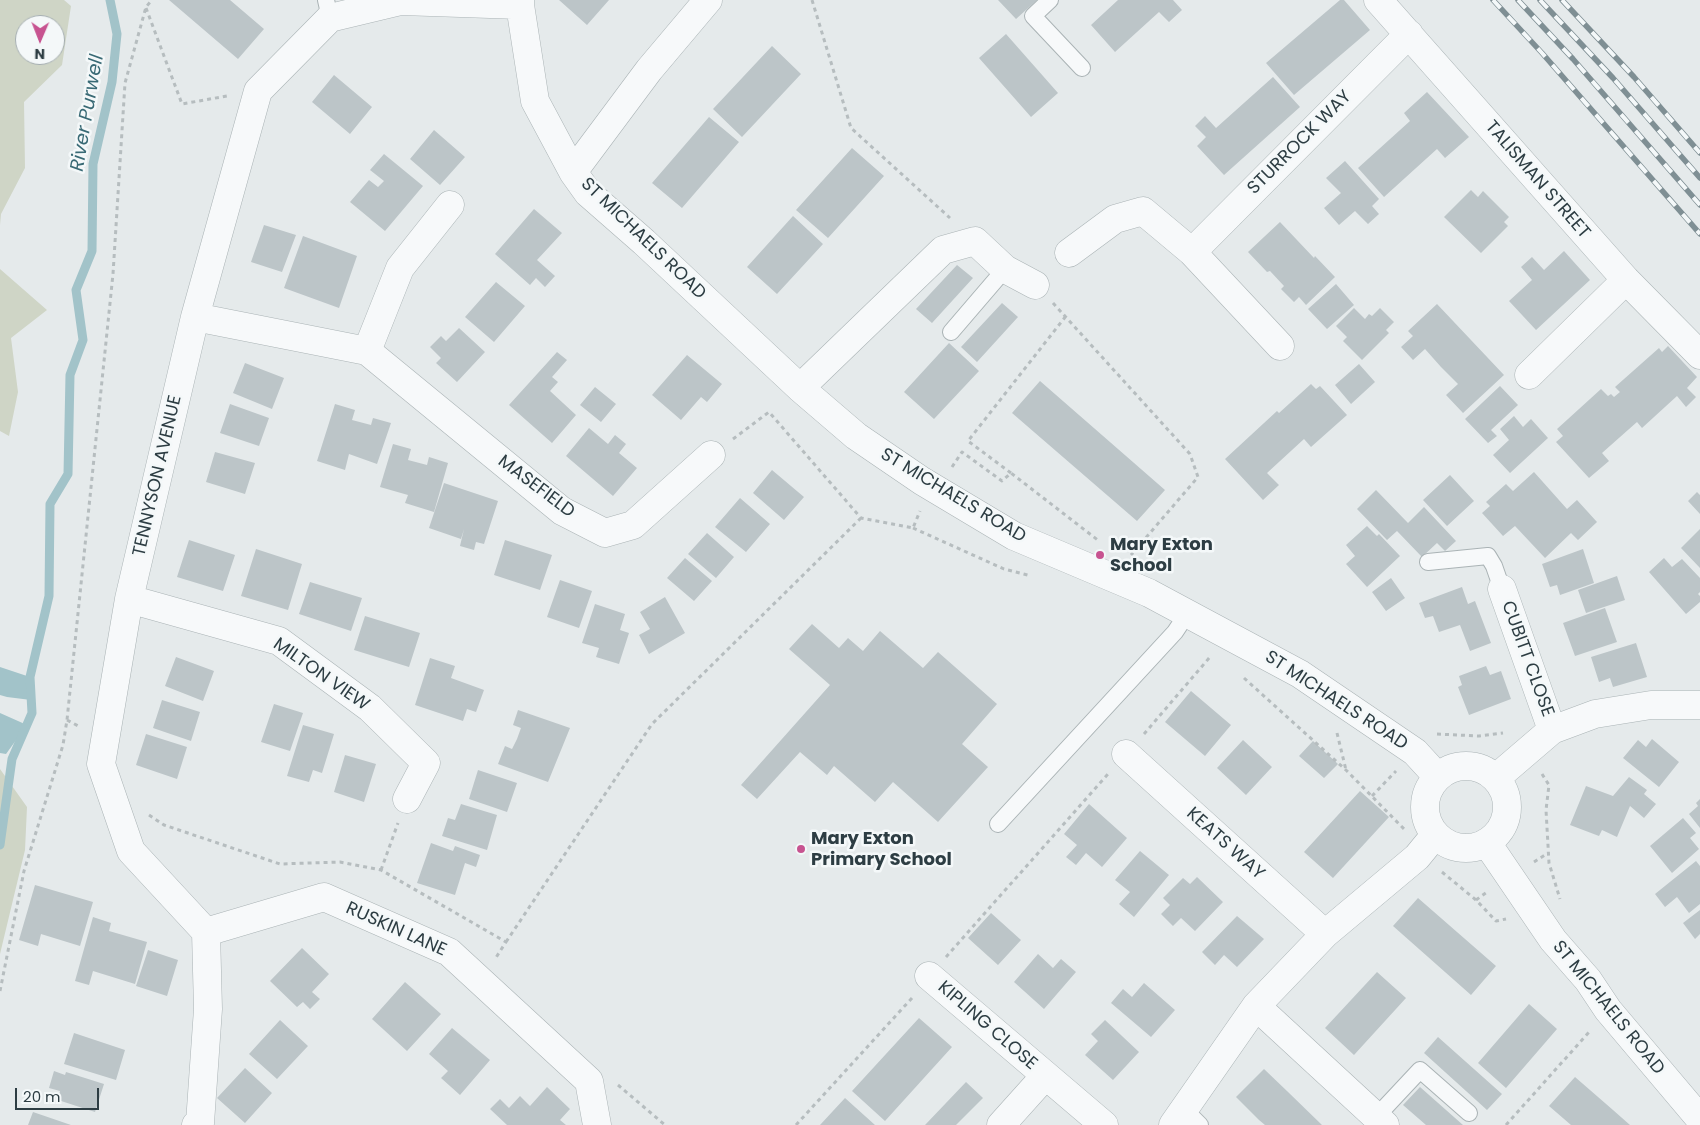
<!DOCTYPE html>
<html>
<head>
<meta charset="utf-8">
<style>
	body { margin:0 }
	#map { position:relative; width:1700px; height:1125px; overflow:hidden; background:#e5eaeb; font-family:Poppins,sans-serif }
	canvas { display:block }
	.north { position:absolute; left:15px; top:15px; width:50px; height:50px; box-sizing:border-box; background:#f4f8f9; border:1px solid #a4adb0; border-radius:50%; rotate:181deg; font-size:14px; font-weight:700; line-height:20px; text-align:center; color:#2d3d43 }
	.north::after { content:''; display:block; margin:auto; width:18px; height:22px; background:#c75390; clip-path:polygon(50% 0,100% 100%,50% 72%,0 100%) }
	.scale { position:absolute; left:15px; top:1088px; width:84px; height:22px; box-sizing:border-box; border:2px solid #2d3d43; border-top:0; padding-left:6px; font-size:15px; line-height:18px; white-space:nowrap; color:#2d3d43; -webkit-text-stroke:4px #f4f8f9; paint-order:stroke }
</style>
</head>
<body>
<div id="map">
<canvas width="1700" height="1125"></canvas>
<div class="north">N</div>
<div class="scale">20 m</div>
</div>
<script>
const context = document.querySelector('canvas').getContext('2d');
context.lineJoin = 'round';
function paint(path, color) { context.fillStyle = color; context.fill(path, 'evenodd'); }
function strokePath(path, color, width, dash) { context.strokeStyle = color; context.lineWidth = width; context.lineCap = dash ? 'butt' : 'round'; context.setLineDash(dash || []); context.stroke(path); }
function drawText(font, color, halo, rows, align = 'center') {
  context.font = font + ' Poppins,sans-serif'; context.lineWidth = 5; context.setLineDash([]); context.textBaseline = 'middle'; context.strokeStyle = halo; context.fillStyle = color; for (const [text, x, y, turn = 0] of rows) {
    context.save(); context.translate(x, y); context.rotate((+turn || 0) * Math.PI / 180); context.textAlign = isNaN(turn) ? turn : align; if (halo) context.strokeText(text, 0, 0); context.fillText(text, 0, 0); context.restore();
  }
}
const green = new Path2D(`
	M0,0H64L71,6L62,65L24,102L25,168L1,214L0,225ZM25,25H55V55H25Z
	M0,269L47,310L11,338L18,392L9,436L0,431Z
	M0,769L27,807L25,850L0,954Z`);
const water = new Path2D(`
	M0,667L30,677L31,700L7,697L0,695Z
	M0,713L27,725L6,754L0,753Z`);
const stream = new Path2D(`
	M0,845L12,759L32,713L30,677L49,596L50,504L68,474L70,375L83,340L76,290L92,251L93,164L112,82L117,34L110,0`);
const building = new Path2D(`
	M169,0H230L264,29L238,59Z
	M559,0H609L587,25Z
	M998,0H1037L1016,19Z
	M1118,0H1173L1182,10L1169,22L1159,12L1115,52L1091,25Z
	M1340,0H1344L1370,30L1294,95L1266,63Z
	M1006,34L1058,93L1031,117L979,58Z
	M772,46L801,74L742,137L713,109Z
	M334,75L372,107L350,134L312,102Z
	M1273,77L1300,107L1224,175L1197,146L1206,137L1195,126L1205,116L1216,128Z
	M1427,92L1469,137L1445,158L1437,149L1384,197L1358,168L1410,121L1404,113Z
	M709,117L739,142L682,208L652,183Z
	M434,130L465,157L440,185L410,159Z
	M852,148L884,176L828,238L796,210Z
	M384,154L423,186L385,231L350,202L369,180L378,187L384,181L370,170Z
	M1345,161L1379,199L1372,206L1379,214L1368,224L1355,211L1339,225L1324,208L1341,193L1326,178Z
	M1471,190L1478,197L1483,191L1509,217L1504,222L1508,226L1481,253L1444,217Z
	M534,209L562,233L537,260L555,276L545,287L536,278L530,285L495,254Z
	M793,216L823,244L777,294L747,267Z
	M1280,222L1314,258L1315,256L1335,277L1306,305L1299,297L1294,302L1281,289L1284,286L1270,271L1267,272L1248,252Z
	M264,225L296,235L282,272L251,262Z
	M303,236L357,256L339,308L284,288Z
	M1564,251L1590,280L1536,330L1509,301L1532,280L1521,267L1532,257L1544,270Z
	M957,265L973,278L932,323L916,309Z
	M496,282L525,306L494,342L465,317Z
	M1336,284L1354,305L1327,329L1308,309Z
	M1002,303L1018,317L977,362L961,347Z
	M1437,304L1504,375L1463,413L1446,395L1458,384L1441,367L1425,349L1413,360L1401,347L1413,336L1408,331Z
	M1354,308L1365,319L1369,314L1372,316L1380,308L1394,322L1386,330L1389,333L1362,360L1343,341L1347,337L1336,326Z
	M459,328L485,352L457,382L436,363L441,358L430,347L441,336L446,341Z
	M949,343L979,371L934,419L904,392Z
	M1668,346L1697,377L1687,388L1696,397L1686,407L1677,396L1642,428L1637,422L1602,453L1609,461L1589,478L1556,442L1563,436L1557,429L1601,389L1608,396L1611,394L1614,397L1620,392L1615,387L1659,348L1662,352Z
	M557,352L567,360L552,377L558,382L550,391L576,415L552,443L509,405Z
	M687,355L722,384L707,402L701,397L681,420L652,395Z
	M245,363L284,378L272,409L233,393Z
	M1359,364L1375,382L1351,404L1335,385Z
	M1040,381L1165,490L1137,521L1012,413Z
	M1311,384L1316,389L1320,386L1347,415L1311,447L1304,439L1267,473L1279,485L1263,500L1225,459L1277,411L1279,413Z
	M1500,386L1518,405L1491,430L1497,436L1488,443L1465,419Z
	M595,387L616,404L601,422L580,405Z
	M230,404L269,418L259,446L220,433Z
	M335,404L355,410L352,420L371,425L373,418L391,423L377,464L349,454L345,470L317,461Z
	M1514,416L1523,427L1531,419L1548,438L1510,473L1493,455L1509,440L1500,429Z
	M589,428L608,444L615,435L626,444L619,453L637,468L613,496L566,456Z
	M393,444L411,449L408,460L427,465L429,457L448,463L434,512L405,503L408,495L380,487Z
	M215,452L255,463L245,494L206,482Z
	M772,470L804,497L784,520L753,493Z
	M1534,472L1567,509L1577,500L1597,522L1578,540L1571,533L1545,558L1515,526L1503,536L1482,513L1490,506L1486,502L1506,484L1513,491Z
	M1450,475L1474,501L1447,526L1423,500Z
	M444,483L498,501L484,544L476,542L474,550L460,546L464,529L461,539L429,528Z
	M1376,490L1408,523L1424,507L1456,541L1445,551L1437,543L1422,557L1397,531L1387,540L1357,509Z
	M1697,492L1700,495V514L1688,501Z
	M740,498L770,524L746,552L715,527Z
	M1367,526L1377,536L1379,534L1400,556L1367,587L1346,564L1355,556L1346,545Z
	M1700,529V568L1681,548Z
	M707,533L734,557L716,578L688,554Z
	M189,540L235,555L223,591L177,577Z
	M505,540L552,555L540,590L494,575Z
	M256,549L302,564L288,610L241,596Z
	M1583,549L1594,583L1560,595L1557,585L1550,587L1542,564Z
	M685,558L712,581L694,601L667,578Z
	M1664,558L1672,567L1682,559L1700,578V592L1698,594L1700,596V602L1686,614L1649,572Z
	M1617,576L1625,600L1586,613L1578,590Z
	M1391,578L1405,598L1386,611L1372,592Z
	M560,580L592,591L579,628L547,617Z
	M310,582L362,598L351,631L299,614Z
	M1462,587L1468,604L1475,601L1491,643L1470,651L1460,625L1439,632L1433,616L1425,618L1419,603Z
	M665,597L685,633L649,654L639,635L650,629L640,612Z
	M595,604L625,614L620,630L629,633L619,664L596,657L599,648L582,643Z
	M1605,608L1617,642L1575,656L1563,623Z
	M365,616L420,633L409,667L354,650Z
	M812,624L839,648L848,638L863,651L880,631L923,668L938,652L997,704L962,744L988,767L938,822L893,782L875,802L834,766L827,775L800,752L757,799L741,785L830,685L789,649Z
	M1636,643L1647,677L1613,687L1610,678L1599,682L1591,657Z
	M176,657L214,671L203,701L165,686Z
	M430,658L455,666L451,678L484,690L476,712L467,709L463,721L415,705Z
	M1486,666L1490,675L1501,671L1511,699L1469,715L1458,687L1462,685L1459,676Z
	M1191,691L1231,725L1205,756L1165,722Z
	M162,700L200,712L191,741L153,728Z
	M274,704L303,713L290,751L261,742Z
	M518,710L570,728L548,782L498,764L505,746L512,749L517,739L521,728L513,725Z
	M303,725L334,734L322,773L313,770L309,782L287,776Z
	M146,734L187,747L177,779L136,765Z
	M1652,739L1679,762L1659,787L1623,758L1638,740L1646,747Z
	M1243,740L1272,767L1246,795L1217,768Z
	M1313,741L1338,764L1324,778L1299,756Z
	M345,755L376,764L364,802L334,792Z
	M478,770L517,783L507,812L469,799Z
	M1629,777L1647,790L1644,794L1656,804L1644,818L1630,806L1617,837L1602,830L1599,836L1570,825L1586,786L1613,796Z
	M1360,791L1389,817L1333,878L1304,852Z
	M1700,799V828L1689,814L1698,806L1696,803Z
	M461,804L497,815L487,850L442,836L448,818L455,820Z
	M1089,804L1127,838L1102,867L1086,853L1076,865L1066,857L1077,845L1064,834Z
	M1683,818L1696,833L1690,838L1699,849L1672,873L1650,846Z
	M431,843L453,851L455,846L480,855L476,867L465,863L455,895L417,883Z
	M1140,851L1169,875L1134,917L1119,904L1130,892L1115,880Z
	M1696,861L1700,866V904L1689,913L1677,897L1665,907L1655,894Z
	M1197,877L1223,902L1195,931L1181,918L1173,926L1161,914L1170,905L1163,898L1183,878L1190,884Z
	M35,885L93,902L80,946L41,934L38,946L19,940Z
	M1418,898L1496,966L1471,995L1393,926Z
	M1700,910V934L1695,939L1683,923Z
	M991,913L1021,940L998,965L968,938Z
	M1237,916L1264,939L1237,967L1224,955L1215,965L1202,952Z
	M93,917L111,923L109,931L147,942L135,984L93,971L89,985L75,981Z
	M302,948L329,974L312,992L320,999L310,1009L303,1002L297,1007L270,981Z
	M148,950L178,960L167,996L136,986Z
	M1038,954L1053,968L1061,959L1076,972L1044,1009L1014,982Z
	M1377,972L1406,998L1354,1055L1325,1028Z
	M405,982L441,1014L407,1051L372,1019Z
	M1144,983L1175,1010L1151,1037L1111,1003L1123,989L1132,997Z
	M1529,1004L1557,1029L1506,1088L1478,1063Z
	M919,1018L952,1047L885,1121L852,1091Z
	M280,1020L308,1046L277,1079L249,1054Z
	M1105,1020L1139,1052L1113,1080L1085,1055L1098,1041L1091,1034Z
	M452,1028L490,1060L460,1095L441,1078L448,1071L429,1054Z
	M74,1033L125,1050L116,1080L64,1064Z
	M1438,1037L1502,1094L1487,1110L1424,1053Z
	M245,1068L272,1093L245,1123L217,1098Z
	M1264,1069L1287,1091L1322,1125H1265L1259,1120L1236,1097Z
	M54,1071L65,1075L66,1072L104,1084L95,1112L58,1100L60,1091L49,1088Z
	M1575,1077L1613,1110L1630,1125H1571L1549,1106Z
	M966,1082L983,1098L956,1125H925Z
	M547,1087L570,1109L560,1120L566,1125H507L490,1109L500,1099L509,1108L520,1096L530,1106Z
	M1420,1087L1463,1125H1426L1403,1105Z
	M845,1098L875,1125H820Z
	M33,1112L71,1125H28Z`);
const path = new Path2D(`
	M812,0L851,128L950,218
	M146,8L182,104L227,96
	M1053,303L1190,454L1198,477L1131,555
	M733,439L769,412L861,518L913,528L920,511
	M952,467L962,452L1002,481L1011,473L1099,541
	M1011,473L968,441L1066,316
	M913,528L1004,569L1031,576
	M1244,678L1347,771L1405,830
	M67,720L80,727
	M1337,733L1346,770
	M1144,734L1210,657
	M1437,734L1479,736L1503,733
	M1542,774L1549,785L1546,810L1549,863L1560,899
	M1372,796L1396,771
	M149,815L164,825L280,864L340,862L381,870L506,942L495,959
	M1534,862L1548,853
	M381,870L398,823
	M1442,872L1476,900L1496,921L1506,919
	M1476,900L1487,892
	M506,942L652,724L861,518
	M946,957L1108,774
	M0,991L24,871L63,745L67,720L113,274L125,83L146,7L152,0
	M618,1085L665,1125
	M796,1125L912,998
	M1506,1125L1590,1031`);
const service = new Path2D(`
	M326,0L330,18
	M1050,0L1033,16L1082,68
	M951,332L1005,269
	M1428,562L1488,556L1494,566L1502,589
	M998,824L1175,632L1187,614
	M1184,1109L1200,1125
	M1376,1117L1420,1070L1469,1113`);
const minor = new Path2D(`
	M520,0V5L535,101L573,172L588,193L644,242L800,388L856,436L922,481L1014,536L1149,593L1300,674L1415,752L1437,776
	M1378,0L1626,280L1700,355
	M573,172L649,70L708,0
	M1192,252L1280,346
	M1069,253L1115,219L1143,211L1192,252L1409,34
	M195,317L367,351L562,511L605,533L633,525L711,455
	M367,351L400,268L450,205
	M1529,375L1626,280
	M800,388L943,250L975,241L1005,269L1035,285
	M1502,589L1552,730
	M129,599L279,641L370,708L426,763L407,799
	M1126,754L1325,934
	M1425 807a41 41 0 1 1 82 0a41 41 0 1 1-82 0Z
	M1496,778L1552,730L1595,714L1651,705H1700
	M1487,843L1553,940L1588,980L1608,1010L1700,1119
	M206,932L324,897L449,952L589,1081L597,1125
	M929,976L1104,1125
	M1256,1006L1385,1125
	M196,1125L200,1123L208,1009L206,932L131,851L101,764L129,599L195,317L258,91L330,18L401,1L520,5
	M1001,1125L1045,1076
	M1173,1125L1256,1006L1325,934L1417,857L1435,835`);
const rail = new Path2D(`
	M1493,0L1542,53L1700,234
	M1518,0L1573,59L1700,205
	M1540,0L1613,78L1700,178
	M1562,0L1634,77L1700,153`);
const markers = [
	[1100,555,5,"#c75390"],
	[801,849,5,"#c75390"]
];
const streetNames = [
	["STURROCK WAY",1300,143,-45],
	["TALISMAN STREET",1537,180,49],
	["ST MICHAELS ROAD",643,239,44],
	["TENNYSON AVENUE",158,476,-77],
	["MASEFIELD",536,487,37],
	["ST MICHAELS ROAD",953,496,31],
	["CUBITT CLOSE",1527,659,70],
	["MILTON VIEW",321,675,35],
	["ST MICHAELS ROAD",1336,701,33],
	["KEATS WAY",1225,844,42],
	["RUSKIN LANE",396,930,24],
	["ST MICHAELS ROAD",1608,1008,51],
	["KIPLING CLOSE",987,1026,41]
];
const poiNames = [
	["Mary Exton",1110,545],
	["School",1110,566],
	["Mary Exton",811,839],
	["Primary School",811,860]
];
const waterNames = [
	["River Purwell",88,113,-80]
];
paint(green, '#cfd5c6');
paint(water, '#a2c3c9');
strokePath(stream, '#a2c3c9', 9);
paint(building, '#bcc5c8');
strokePath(service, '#aab3b5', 18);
strokePath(minor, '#aab3b5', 29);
strokePath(path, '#b6bdbf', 3, [4, 4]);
strokePath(service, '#f7f9fa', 16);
strokePath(minor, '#f7f9fa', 28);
strokePath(rail, '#7f8f94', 5.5);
strokePath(rail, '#f4f8f9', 4, [11]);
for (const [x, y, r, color] of markers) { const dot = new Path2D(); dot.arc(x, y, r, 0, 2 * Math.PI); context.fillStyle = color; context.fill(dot); strokePath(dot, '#f4f8f9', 2); }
drawText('18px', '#2d3d43', '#f4f8f9', streetNames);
drawText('bold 18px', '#2d3d43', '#f4f8f9', poiNames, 'left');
drawText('italic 19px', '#396a75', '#f4f8f9', waterNames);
</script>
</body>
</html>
